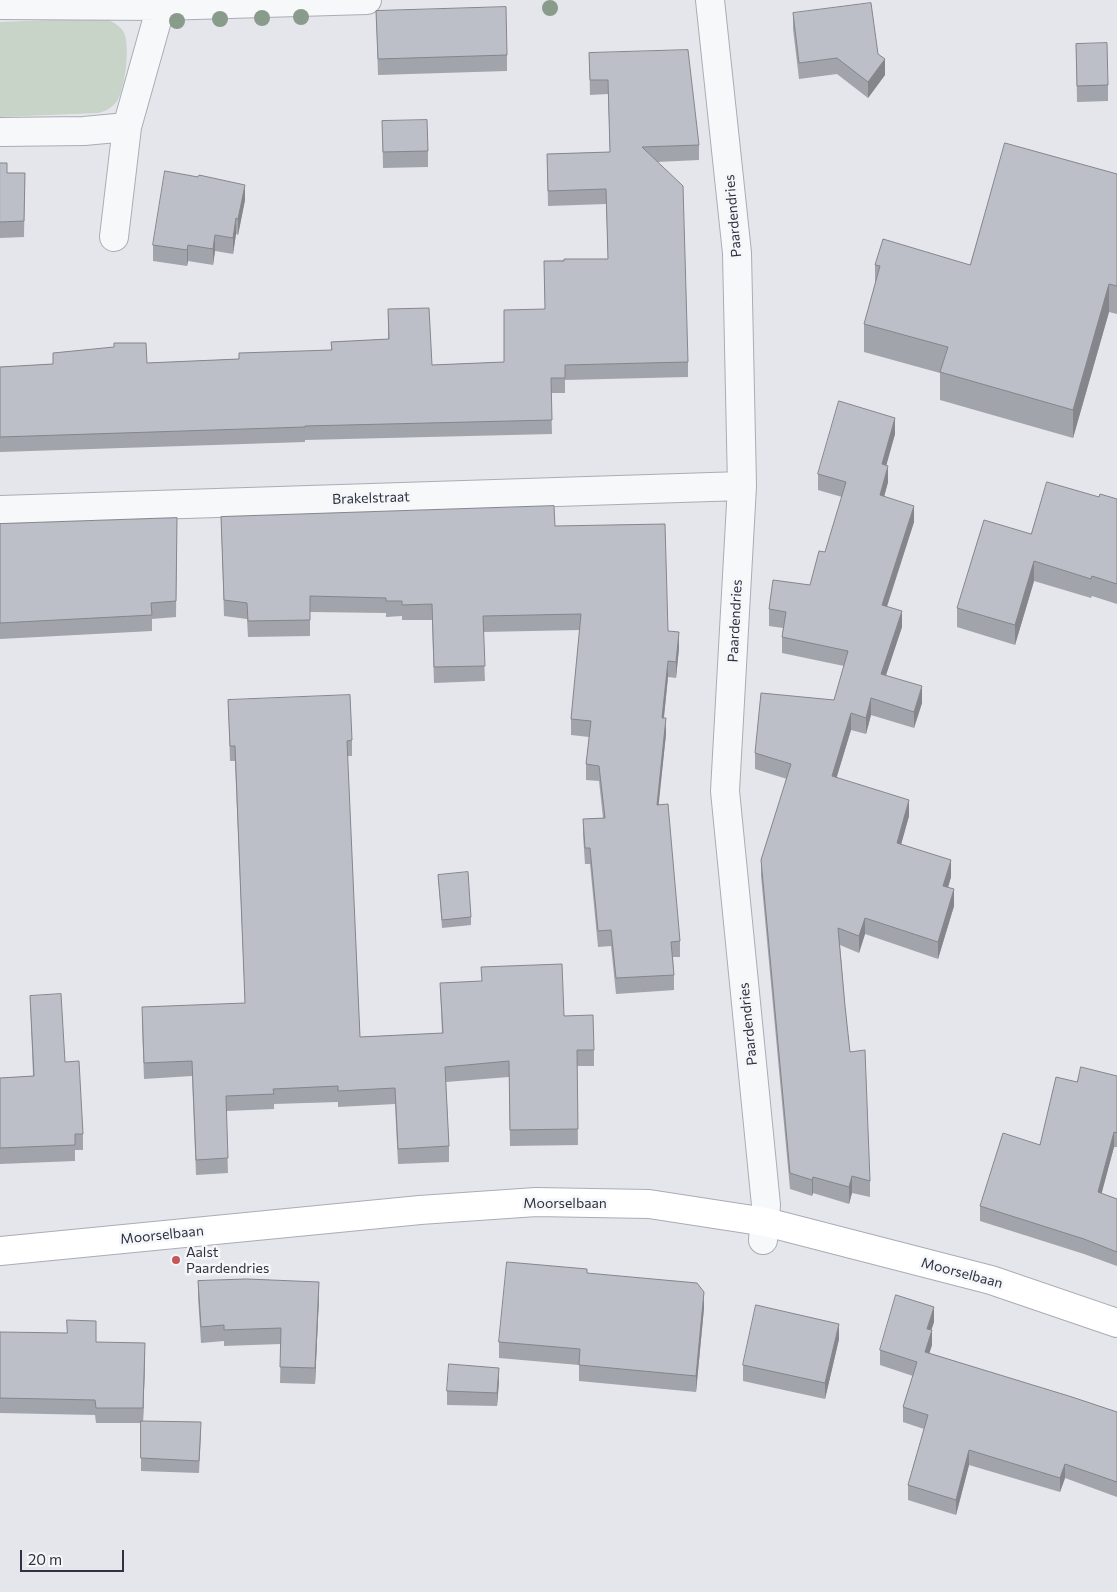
<!DOCTYPE html>
<html>
<head>
<meta charset="utf-8">
<style>
	body { margin:0 }
	#map { position:relative; width:1117px; height:1592px; overflow:hidden; background:#e5e6eb; font-family:Commissioner,sans-serif }
	canvas { display:block }
	.scale { position:absolute; left:20px; top:1550px; width:104px; height:22px; box-sizing:border-box; border:2px solid #2e3242; border-top:0; padding-left:6px; font-size:15px; line-height:18px; white-space:nowrap; color:#2e3242; -webkit-text-stroke:4px #f4f6f8; paint-order:stroke }
</style>
</head>
<body>
<div id="map">
<canvas width="1117" height="1592"></canvas>
<div class="scale">20 m</div>
</div>
<script>
const context = document.querySelector('canvas').getContext('2d');
context.lineJoin = 'round';
function paint(path, color) { context.fillStyle = color; context.fill(path, 'evenodd'); }
function strokePath(path, color, width, dash) { context.strokeStyle = color; context.lineWidth = width; context.lineCap = dash ? 'butt' : 'round'; context.setLineDash(dash || []); context.stroke(path); }
function drawText(font, color, halo, rows, align = 'center') {
  context.font = font + ' Commissioner,sans-serif'; context.lineWidth = 5; context.setLineDash([]); context.textBaseline = 'middle'; context.strokeStyle = halo; context.fillStyle = color; for (const [text, x, y, turn = 0] of rows) {
    context.save(); context.translate(x, y); context.rotate((+turn || 0) * Math.PI / 180); context.textAlign = isNaN(turn) ? turn : align; if (halo) context.strokeText(text, 0, 0); context.fillText(text, 0, 0); context.restore();
  }
}
const green = new Path2D(`
	M103,18C111,21 118,24 123,31C131,43 125,88 117,101C112,108 106,111 98,113L0,117V22Z`);
const street = new Path2D(`
	M710,0L737,253L742,486L725,791L766,1205L763,1240
	M0,5L161,6L367,0
	M0,132L84,131L127,127L161,6
	M114,237L127,127
	M0,510L742,486`);
const secondary = new Path2D(`
	M0,1251L420,1210L536,1202L649,1204L766,1222L991,1280L1117,1323`);
const trees = [
	[550,8],
	[301,17],
	[262,18],
	[220,19],
	[177,21]
];
const wall = new Path2D(`
	M376,11L507,55V71L378,75Z
	M793,13L878,54L885,75L868,98L837,74L799,79L793,29Z
	M1076,44L1108,85V101L1077,102Z
	M589,53L699,145V160L657,162L688,362V377L565,380V393H551L552,434L305,440V442L0,452V367L53,364V353L147,363L239,359L331,350V342L388,339V309L432,365L504,362L545,309L544,261L608,259L606,204L548,206L547,154L610,152L608,94L590,95Z
	M382,121L428,151V167L383,168Z
	M0,163L7,173H25L24,237L0,238Z
	M1117,174V314L1109,312L1073,438L940,400V373L864,352V324L875,285V265H970Z
	M245,200L238,235L236,234L233,254L215,251L213,265L188,261L187,266L153,261V245Z
	M895,434L886,465L888,482L884,497L914,522L887,607L902,627L886,675L922,703L914,728L871,715L866,734L851,730L836,778L909,816L901,844L951,877L948,888L954,906L938,959L865,934L859,953L840,945L845,1006L850,1052L870,1181V1197L852,1193L849,1204L813,1193L812,1196L790,1189L761,876V860L787,779L755,769V753L834,700L844,666L782,653V637L783,628L769,626V609L810,585L825,552L842,497L818,490V474Z
	M1099,497L1117,499V604L1092,596L1091,598L1034,581L1015,645L957,627V608L1031,534Z
	M221,517L555,526L668,631L679,648L676,678L668,677L664,718L666,734L658,805L680,941V957H673L674,975V990L616,994L611,946L598,947L590,864H585L583,835V819L603,818L599,781L586,780V764L589,737L571,735V719L580,630L483,632L485,681L434,683L432,620H402V616L386,617V613L310,612V636L248,637L247,619L224,616Z
	M177,518L176,617L152,619V631L0,639V524Z
	M228,700L352,740V756H347L360,1037L442,1033L440,983L564,1016L594,1050V1066H577L578,1145L510,1146L509,1077L446,1082L449,1146V1162L398,1164L395,1104L338,1107V1102L274,1104V1109L226,1111L228,1173L196,1175L192,1076L144,1079L142,1023L245,1003L235,761H230Z
	M438,875L471,917V925L442,928Z
	M30,996L65,1062L83,1134V1150H75V1161L0,1164V1078L33,1076Z
	M1117,1076V1147H1114L1101,1194L1117,1199V1266L1084,1254L980,1221V1206L1040,1145L1077,1082Z
	M587,1273L704,1308L696,1392L579,1381V1365L499,1358V1342Z
	M198,1281L319,1297L315,1384L280,1383L281,1344L224,1346V1341L201,1343L198,1297Z
	M934,1322L931,1330L932,1345L929,1353L1117,1412V1497L1065,1478L1060,1492L969,1465L956,1515L908,1500V1485L924,1429L903,1422V1407L913,1376L880,1365V1350Z
	M0,1332L96,1342L145,1359L143,1421L201,1435L199,1473L141,1471V1423H96L95,1415L0,1413Z
	M839,1339L825,1399L743,1381V1365Z
	M499,1381L497,1406L447,1405V1391Z`);
const shadedWall = new Path2D(`
	M885,59V75L868,98V82Z
	M245,185V200L238,235V219Z
	M236,218V234L233,254V238Z
	M215,235V251L213,265V249Z
	M188,245V261L187,266V250Z
	M1109,284V312L1073,438V410Z
	M895,418V434L882,481V464Z
	M888,466V482L880,512V495Z
	M914,506V522L882,621V605Z
	M1034,561V581L1015,645V625Z
	M902,611V627L881,690V674Z
	M679,632V648L676,678V662Z
	M668,661V677L662,734V718Z
	M922,686V703L914,728V712Z
	M871,698V715L866,734V718Z
	M851,713V730L832,793V776Z
	M666,718V734L657,821V805Z
	M909,800V816L897,859V843Z
	M951,860V877L943,903V886Z
	M954,889V906L938,959V942Z
	M865,918V934L859,953V936Z
	M1114,1132V1147L1098,1207V1192Z
	M852,1176V1193L849,1204V1187Z
	M813,1177V1193L812,1196V1180Z
	M319,1282V1297L315,1384V1368Z
	M704,1292V1308L696,1392V1376Z
	M934,1307V1322L927,1344V1329Z
	M839,1324V1339L825,1399V1383Z
	M932,1330V1345L925,1367V1352Z
	M145,1343V1359L143,1423V1408Z
	M499,1368V1381L497,1406V1393Z
	M969,1450V1465L956,1515V1500Z
	M1065,1464V1478L1060,1492V1478Z`);
const building = new Path2D(`
	M871,3L878,54L885,59L868,82L837,58L799,63L793,13Z
	M506,7L507,55L378,59L376,11Z
	M1107,43L1108,85L1077,86L1076,44Z
	M688,50L699,145L642,147L683,186L688,362L565,365V378H551L552,420L305,426V427L0,437V367L53,364V353L114,347V343H146L147,363L239,359V353L332,350L331,342L389,339L388,309L429,308L432,365L504,362V310L545,309L544,261H564V259H608L606,189L548,191L547,154L610,152L608,80H590L589,53Z
	M427,120L428,151L383,152L382,121Z
	M1005,143L1117,174V286L1109,284L1073,410L940,372L948,347L864,324L880,266L875,265L883,239L970,265Z
	M0,163H7V173H25L24,221L0,222Z
	M165,171L198,177L199,175L245,185L238,219L236,218L233,238L215,235L213,249L188,245L187,250L153,245Z
	M839,401L895,418L882,464L888,466L880,495L914,506L882,605L902,611L881,674L922,686L914,712L871,698L866,718L851,713L832,776L909,800L897,843L951,860L943,886L954,889L938,942L865,918L859,936L838,928L845,1006L850,1052L865,1050L870,1181L852,1176L849,1187L813,1177L812,1180L790,1173L761,860L791,764L755,753L761,693L834,700L848,651L782,637L786,612L769,609L773,580L810,585L819,551L825,552L846,482L818,474Z
	M1047,482L1099,497L1100,494L1117,499V584L1092,576L1091,579L1034,561L1015,625L957,608L984,520L1031,534Z
	M554,506L555,526L665,524L668,631L679,632L676,662L668,661L662,718H666L657,805L668,804L680,941L671,942L674,975L616,978L611,930L598,931L590,848H585L583,819L605,818L599,766L586,764L591,721L571,719L581,614L483,616L485,666L434,667L432,604L402,605V601H386V598L310,596V620L248,621L247,603L224,600L221,517Z
	M177,518L176,601L151,603L152,615L0,623V524Z
	M350,695L352,740L347,741L360,1037L443,1033L440,983L482,981L481,967L562,964L564,1016L593,1015L594,1050H577L578,1129L510,1130L509,1061L445,1067L449,1146L398,1149L395,1088L338,1091V1086L273,1089L274,1094L226,1096L228,1158L196,1160L192,1061L144,1063L142,1007L245,1003L235,746H230L228,700Z
	M468,872L471,917L442,920L438,875Z
	M61,994L65,1062L79,1061L83,1134H75V1145L0,1148V1078L34,1076L30,996Z
	M1081,1067L1117,1076V1133L1114,1132L1098,1192L1117,1199V1252L1084,1239L980,1206L1003,1133L1040,1145L1056,1077L1077,1082Z
	M507,1262L587,1269V1273L697,1283L704,1292L696,1376L579,1365L580,1349L499,1342Z
	M247,1279L319,1282L315,1368L280,1367L281,1328L224,1330V1325L201,1327L198,1281Z
	M896,1295L934,1307L927,1329L932,1330L925,1352L1072,1397L1117,1412V1482L1065,1464L1060,1478L969,1450L956,1500L908,1485L928,1415L903,1407L917,1362L880,1350Z
	M756,1305L839,1324L825,1383L743,1365Z
	M67,1320L96,1321V1342L145,1343L143,1408H96L95,1400L0,1398V1332L67,1333Z
	M449,1364L499,1368L497,1393L447,1391Z
	M141,1421L201,1422L199,1461L141,1458Z`);
const markers = [
	[176,1260,5,"#c35759"]
];
const streetNames = [
	["Paardendries",733,216,-95],
	["Brakelstraat",371,498,-2],
	["Paardendries",735,621,-87],
	["Paardendries",748,1024,-96],
	["Moorselbaan",565,1203],
	["Moorselbaan",162,1235,-6],
	["Moorselbaan",962,1273,15]
];
const poiNames = [
	["Aalst",186,1252],
	["Paardendries",186,1268]
];
paint(green, '#c8d4c7');
strokePath(street, '#aaacb5', 30);
strokePath(secondary, '#aaacb5', 30);
strokePath(street, '#f7f8fa', 28);
strokePath(secondary, '#fff', 28);
context.fillStyle = '#899b8b';
for (const [x, y] of trees) { context.beginPath(); context.arc(x, y, 8, 0, 2 * Math.PI); context.fill(); }
paint(wall, '#a2a4ab');
paint(shadedWall, '#84868b');
paint(building, '#bcbfc7');
strokePath(building, '#84868b', 1);
for (const [x, y, r, color] of markers) { const dot = new Path2D(); dot.arc(x, y, r, 0, 2 * Math.PI); context.fillStyle = color; context.fill(dot); strokePath(dot, '#f4f6f8', 2); }
drawText('14px', '#2e3242', '#f4f6f8', streetNames);
drawText('14px', '#2e3242', '#f4f6f8', poiNames, 'left');
</script>
</body>
</html>
